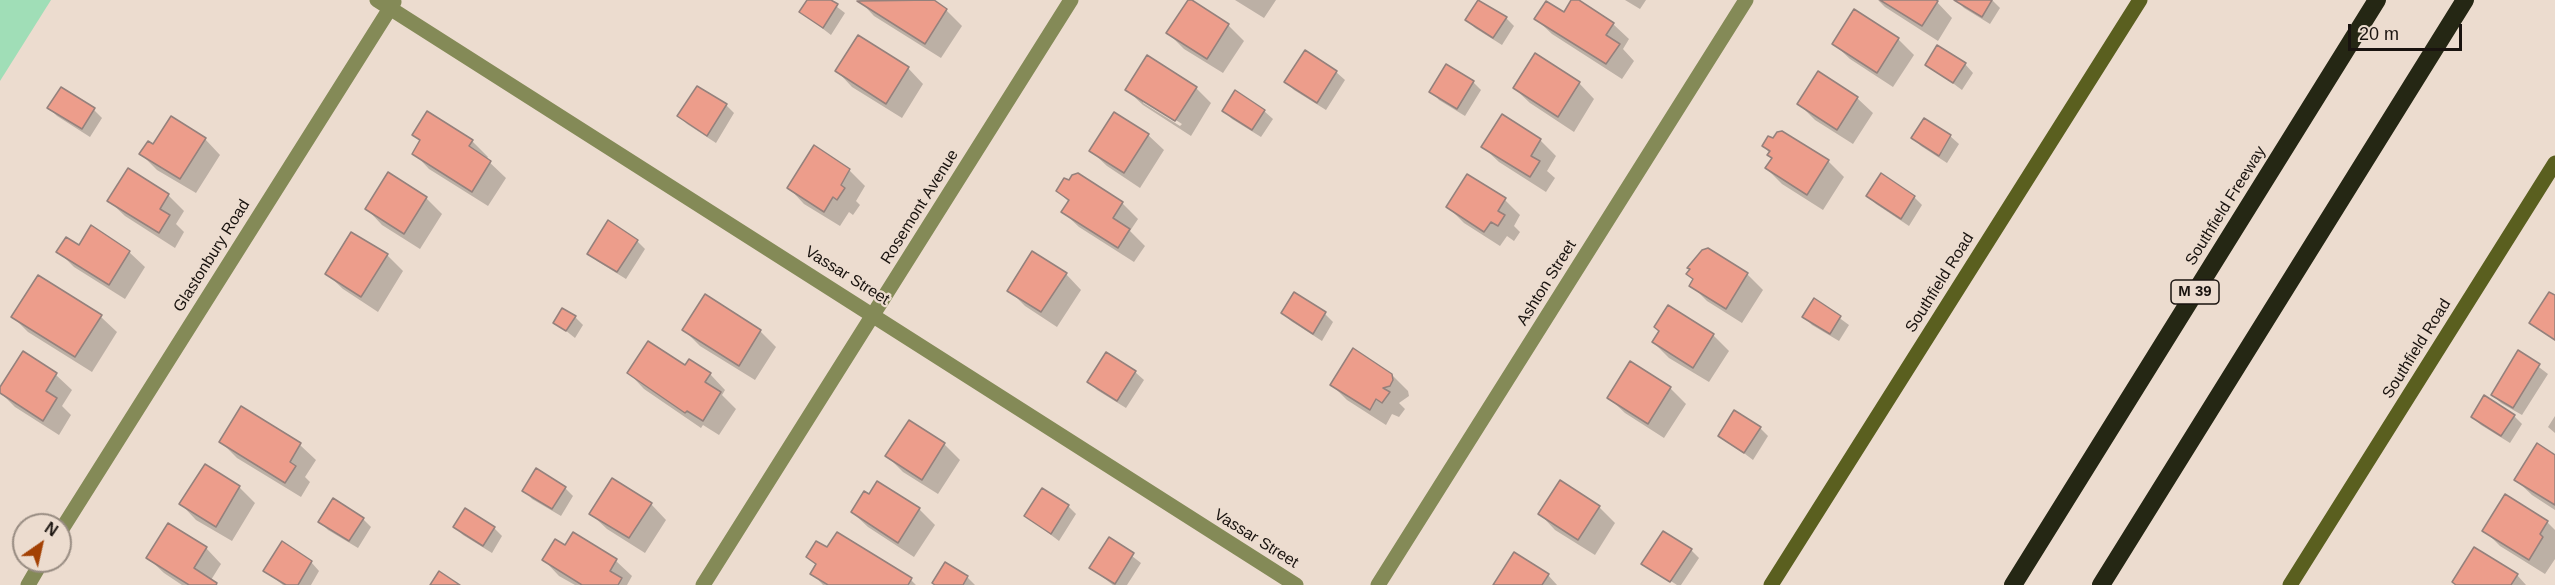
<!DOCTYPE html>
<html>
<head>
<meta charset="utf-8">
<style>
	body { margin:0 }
	#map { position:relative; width:2555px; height:585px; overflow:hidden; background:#ecdccf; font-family:Helvetica,sans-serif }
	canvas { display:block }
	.north { position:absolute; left:12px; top:513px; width:60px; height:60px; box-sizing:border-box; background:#ecdccf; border:2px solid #988c82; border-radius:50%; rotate:34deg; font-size:16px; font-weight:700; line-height:24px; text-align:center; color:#19130f }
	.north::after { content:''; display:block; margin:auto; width:21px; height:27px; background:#a34104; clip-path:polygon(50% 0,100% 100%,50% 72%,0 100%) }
	.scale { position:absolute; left:2348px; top:24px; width:114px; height:27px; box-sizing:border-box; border:3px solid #19130f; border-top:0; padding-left:8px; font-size:18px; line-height:21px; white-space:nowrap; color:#19130f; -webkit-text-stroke:4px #ecdccf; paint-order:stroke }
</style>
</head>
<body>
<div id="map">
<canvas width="2555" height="585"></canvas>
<div class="north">N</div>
<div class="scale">20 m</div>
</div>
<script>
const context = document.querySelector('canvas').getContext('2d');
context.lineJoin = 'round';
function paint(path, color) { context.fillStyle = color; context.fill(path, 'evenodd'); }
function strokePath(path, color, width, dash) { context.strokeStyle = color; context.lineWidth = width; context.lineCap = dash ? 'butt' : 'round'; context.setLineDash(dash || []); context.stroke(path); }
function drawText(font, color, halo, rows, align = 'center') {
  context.font = font + ' Helvetica,sans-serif'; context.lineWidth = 4.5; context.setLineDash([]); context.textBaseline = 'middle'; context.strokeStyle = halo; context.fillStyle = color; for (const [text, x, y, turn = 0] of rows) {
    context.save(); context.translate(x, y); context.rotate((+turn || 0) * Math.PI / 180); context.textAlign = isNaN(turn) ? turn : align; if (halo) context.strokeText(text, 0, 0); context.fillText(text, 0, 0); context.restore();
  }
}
const green = new Path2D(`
	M0,0H51L0,81Z`);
const shadow = new Path2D(`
	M809,0H828L845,13L831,35L801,12Z
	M859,0H931L946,10L962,26L941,58L874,16Z
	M1235,0H1276L1264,18Z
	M1573,0L1613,24L1629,39L1623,49L1634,61L1622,79L1552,34L1536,19L1564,14Z
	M1625,0H1646L1640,9Z
	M1878,0H1935L1952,18L1938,41L1885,7Z
	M1956,0H1992L2000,8L1990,24L1964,8Z
	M1506,18L1514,26L1502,45L1475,28L1467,20Z
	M1228,25L1244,41L1223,73L1184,49L1168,33Z
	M1898,39L1914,55L1893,87L1850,59L1834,44Z
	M1305,52L1336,72L1345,80L1326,110L1294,90L1286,82Z
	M1927,64H1965L1973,73L1962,90Z
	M1447,66L1473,82L1481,90L1465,116L1439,100L1431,91Z
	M908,68L923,84L902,118L852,87L837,71Z
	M1579,83L1594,99L1574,132L1530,103L1514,88Z
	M1196,88L1211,103L1191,136L1143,105L1127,90ZM1143,99L1182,124L1180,126L1143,103Z
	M61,89L94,110L102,118L90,137L57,116L49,108Z
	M1235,92L1264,111L1273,119L1261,137L1232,119L1224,111Z
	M1857,98L1873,113L1853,144L1815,120L1799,104Z
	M726,105L734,113L716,143L687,124L679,116Z
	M1502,116L1541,141L1556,156L1547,171L1555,178L1546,192L1499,162L1483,147Z
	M1924,120L1950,136L1959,144L1947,163L1921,146L1913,138Z
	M1782,132L1828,161L1844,177L1823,210L1782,184L1766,168L1773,158L1764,146Z
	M414,135L472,141L488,157L486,159L506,178L488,206L429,169L414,153L421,142Z
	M1148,135L1164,150L1140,188L1107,166L1091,151Z
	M205,139L220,155L196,193L157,170L141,154L154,146Z
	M129,170L168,195L184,211L176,224L184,232L175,248L125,216L109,201Z
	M849,170L865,186L856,201L860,205L853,215L849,212L840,226L804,204L789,188Z
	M1057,191L1122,203L1138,219L1130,231L1145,246L1134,262L1079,227L1063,212L1069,202Z
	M1868,196L1914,197L1922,205L1909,226L1876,204Z
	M426,198L442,214L420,249L382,225L367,209Z
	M1505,200L1520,215L1514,226L1520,232L1514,241L1507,236L1500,246L1464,223L1448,207Z
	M637,241L645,249L626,279L597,261L589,253Z
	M58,251L129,252L145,267L125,299L74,267Z
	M387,255L403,271L378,312L343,289L327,274Z
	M1689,268L1747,274L1763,290L1742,323L1707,301L1691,285L1694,280L1688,274L1691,270Z
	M1066,274L1081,290L1057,327L1025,306L1009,290Z
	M38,277L101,317L117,332L92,372L28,332L13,317Z
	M1294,294L1325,314L1333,322L1322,341L1291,321L1283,313Z
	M705,296L760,331L776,347L755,380L700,346L684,330Z
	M2555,297V341L2531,323Z
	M1815,300L1849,325L1839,341L1812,325L1804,317Z
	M575,317L583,325L575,338L555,322Z
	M1661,332L1713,335L1729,351L1709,382L1669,358L1653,342Z
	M2519,352L2548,374L2522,415L2501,403L2492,394Z
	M23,354L56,375L72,390L62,406L71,415L59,435L15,407L0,392Z
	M686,367L710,374L725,390L722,395L736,409L719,435L703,425L701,428L644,389L629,373Z
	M1135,372L1144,380L1126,408L1097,390L1089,382Z
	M1392,375L1408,391L1409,396L1399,403L1405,409L1399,417L1392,414L1386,425L1347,400L1332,385Z
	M1670,388L1686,404L1664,438L1625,413L1609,398Z
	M2514,416L2522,424L2510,443L2481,425L2472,417Z
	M2555,416V433L2548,427Z
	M1760,428L1768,436L1753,460L1720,435Z
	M221,442L300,445L316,460L305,477L310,482L301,497L237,458Z
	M944,444L960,460L938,494L903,472L887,456Z
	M2555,456V510L2532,495L2516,480Z
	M205,466L240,488L255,503L232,541L196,520L181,504Z
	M1560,482L1599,507L1615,523L1595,555L1555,530L1540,514Z
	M565,488L573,496L561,516L532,499L524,490Z
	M651,504L666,520L645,553L607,529L591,514Z
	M1068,506L1076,514L1059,541L1026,516Z
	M919,509L935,525L914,557L868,527L852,512Z
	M363,519L371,527L358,548L328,530L320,522Z
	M2547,522L2555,530V559L2545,574L2500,546L2484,530Z
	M455,527L494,528L502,536L492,553L463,535Z
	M574,534L616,561L632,576L627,585H575L559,576L544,560L565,547Z
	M1110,539L1141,563L1127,585H1113L1091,568Z
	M282,544L311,562L319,571L311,585H283L265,571Z
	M206,548L221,564L211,580L218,585H182L164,573L148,558Z
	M827,549L911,580L916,585H823L812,573L817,566L807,557Z
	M1691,550L1699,558L1681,585H1677L1651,568V571L1643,564Z
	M945,564L967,577L975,585H936Z
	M1548,575L1557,585H1495Z
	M2517,575L2526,585H2457Z`);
const building = new Path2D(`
	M807,0H831L838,4L823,28L799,12Z
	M934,0L947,9L925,44L857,1Z
	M1188,0H1192L1229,24L1207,59L1166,33Z
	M1478,0L1507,17L1493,38L1465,20Z
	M1571,0H1579L1614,23L1606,35L1620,44L1606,64L1534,19L1546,1L1564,12Z
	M1880,0H1936L1938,1L1922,26Z
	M1954,0H1992L1982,17Z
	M1854,9L1899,38L1877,73L1832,44Z
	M858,35L909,67L886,104L835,71Z
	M1937,45L1966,63L1953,83L1925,65Z
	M1305,50L1337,71L1317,103L1284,82Z
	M1535,53L1580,82L1558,117L1513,88Z
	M1147,55L1197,87L1175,121L1125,90Z
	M1446,64L1474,81L1457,109L1429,92Z
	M1818,71L1858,97L1837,130L1797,104Z
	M697,86L727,104L707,136L677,116Z
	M61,87L95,108L82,129L47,108Z
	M1235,90L1265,110L1252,130L1222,111Z
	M427,111L473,140L469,146L491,161L472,192L412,154L420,140L412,135Z
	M1114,112L1149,134L1124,173L1089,151Z
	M1502,114L1541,139L1531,156L1540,161L1530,177L1481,147Z
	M171,116L206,138L180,179L139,154L148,141L153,144Z
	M1924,118L1951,135L1939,156L1911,138Z
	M1782,131L1829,160L1807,195L1765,168L1772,158L1767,155L1770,151L1762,146L1768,136L1773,138L1777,132Z
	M814,145L850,169L841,185L845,188L837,200L833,197L824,212L787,188Z
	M128,168L169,194L160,209L170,215L159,233L107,201Z
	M388,172L427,197L404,234L365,209Z
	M1078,173L1123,202L1113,218L1130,229L1118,248L1061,212L1069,200L1056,191L1064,178L1069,180L1072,175Z
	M1881,173L1915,196L1901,219L1866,196Z
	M1467,174L1506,198L1498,211L1505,215L1498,226L1491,222L1484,232L1446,207Z
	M608,220L638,240L617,272L587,254Z
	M91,225L130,251L109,285L56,252L66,237L79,245Z
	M351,232L388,254L361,297L325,274Z
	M1708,248L1748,273L1726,309L1689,286L1693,279L1686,274L1690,269L1687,268L1702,250Z
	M1032,251L1067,273L1041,312L1007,291Z
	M38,275L102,315L75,357L11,317Z
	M1294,292L1326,312L1313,334L1281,313Z
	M2549,292L2555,295V340L2529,323Z
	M705,294L761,330L739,366L682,330Z
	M1814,298L1841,316L1830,334L1802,317Z
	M1668,305L1714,334L1693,368L1652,342L1659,331L1654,327Z
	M562,308L576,316L566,331L553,323Z
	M648,341L685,365L689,359L711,373L705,382L721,392L703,421L687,411L685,413L627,373Z
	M1353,348L1392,374L1393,380L1390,386L1383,388L1390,392L1382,403L1376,399L1370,410L1330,385Z
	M2518,350L2540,364L2513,408L2491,395Z
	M23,351L57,373L46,391L57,398L43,421L0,393V387Z
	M1106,352L1136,371L1117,401L1087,382Z
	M1630,361L1671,387L1648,424L1607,398Z
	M2484,395L2515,415L2501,436L2471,417Z
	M241,406L301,443L290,462L296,466L285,483L219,442Z
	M1734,410L1761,427L1744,453L1718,436Z
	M909,420L945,443L922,480L885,456Z
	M2537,443L2555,455V505L2514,480Z
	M205,464L240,486L216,527L179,504Z
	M536,468L566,487L552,509L522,491Z
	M612,478L652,503L629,538L589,514Z
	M1560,480L1600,506L1578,540L1538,514Z
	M877,481L920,508L898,543L851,512L864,491L869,494Z
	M1042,488L1069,505L1051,534L1024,516Z
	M2505,494L2548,521L2540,534L2543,537L2529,560L2482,531Z
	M333,498L364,518L349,541L318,522Z
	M465,508L495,527L483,546L453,527Z
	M168,523L207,547L194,568L217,583L216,585H189L146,558Z
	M1663,531L1692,549L1670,582L1641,564Z
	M573,532L617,559L610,571L622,578L618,585H582L542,560L555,539L565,545Z
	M837,532L912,578L908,585H828L810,574L816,564L806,557L816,541L827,547Z
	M1109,537L1134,553L1115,584L1089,568Z
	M282,541L312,561L298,585H286L263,571Z
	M2474,547L2518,574L2511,585H2456L2452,582Z
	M1514,552L1549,574L1542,585H1493Z
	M945,562L968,576L963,585H935L932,583Z
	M439,571L460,585H430Z`);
const street = new Path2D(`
	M377,0L1296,585
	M60,532L394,2
	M28,585L42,561
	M703,585L1071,0
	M1378,585L1746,0`);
const secondary = new Path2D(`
	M1771,585L2140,0
	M2290,585L2555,163`);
const highway = new Path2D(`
	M2013,585L2377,0
	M2101,585L2465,0`);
const shields = [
	[2195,292,48]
];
const shieldNames = [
	["M 39",2195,292]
];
const streetNames = [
	["Southfield Freeway",2226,206,-58],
	["Rosemont Avenue",920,207,-58],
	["Glastonbury Road",212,256,-58],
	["Vassar Street",847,276,32],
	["Ashton Street",1547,283,-58],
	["Southfield Road",1940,283,-58],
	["Southfield Road",2417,349,-58],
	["Vassar Street",1256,539,32]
];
paint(green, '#a0deb7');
paint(shadow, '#0003');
paint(building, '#ed9d8b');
strokePath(building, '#94817c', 1.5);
strokePath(street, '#848a57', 15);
strokePath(secondary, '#5a5f1f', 15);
strokePath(highway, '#252714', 18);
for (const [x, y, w] of shields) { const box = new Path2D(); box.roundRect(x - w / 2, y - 12, w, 24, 4.5); context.fillStyle = '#ecdccf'; context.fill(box); strokePath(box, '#19130f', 1.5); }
drawText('bold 15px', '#19130f', null, shieldNames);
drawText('16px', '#19130f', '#ecdccf', streetNames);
</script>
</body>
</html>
